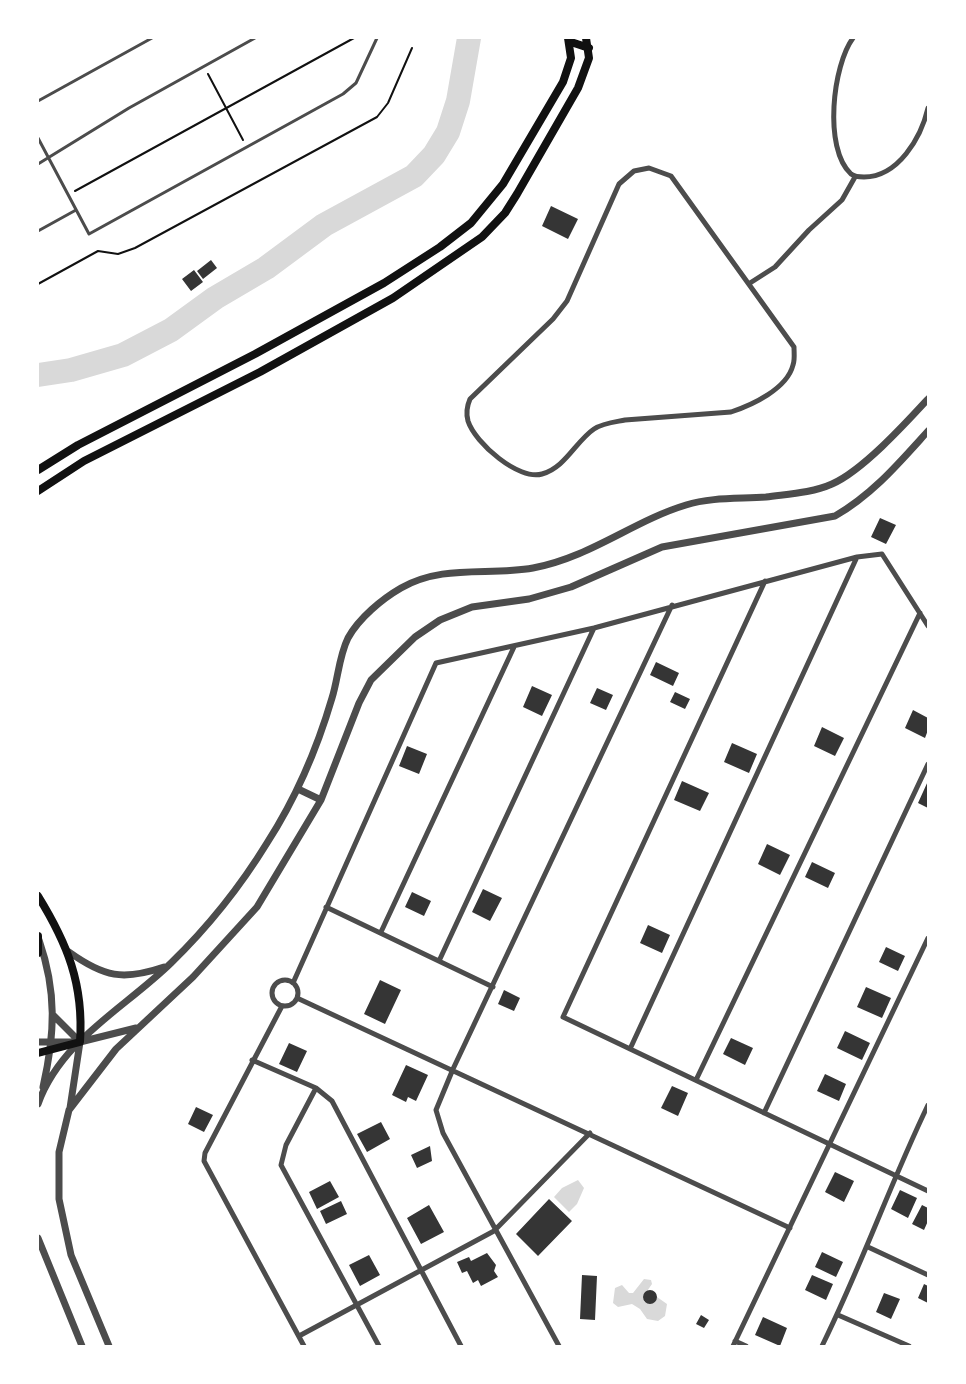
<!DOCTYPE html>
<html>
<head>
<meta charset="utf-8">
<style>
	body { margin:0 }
	#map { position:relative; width:966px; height:1384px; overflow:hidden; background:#fff; font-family:"Source Sans 3",sans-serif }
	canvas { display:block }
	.frame { position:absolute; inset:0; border:39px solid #fff; pointer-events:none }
</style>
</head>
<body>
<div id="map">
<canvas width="966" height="1384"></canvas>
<div class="frame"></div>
</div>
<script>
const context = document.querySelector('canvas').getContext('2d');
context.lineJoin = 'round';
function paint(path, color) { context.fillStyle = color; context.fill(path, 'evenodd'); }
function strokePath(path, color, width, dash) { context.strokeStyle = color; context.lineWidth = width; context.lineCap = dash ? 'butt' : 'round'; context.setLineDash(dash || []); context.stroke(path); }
const water = new Path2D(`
	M578,1180L584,1188L577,1204L569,1212L554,1197L562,1188Z
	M644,1279L651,1280L652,1284L643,1297L644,1302L654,1303L657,1297L667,1304L665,1316L658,1321L647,1319L640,1309L632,1304L618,1307L613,1303L615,1288L622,1285L629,1293H633Z`);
const river = new Path2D(`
	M38,375L71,370L123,355L171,330L215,298L266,268L324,225L414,176L434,155L448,132L458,101L469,38`);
const building = new Path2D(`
	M551,206L578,219L568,239L542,226Z
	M211,260L217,268L203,279L197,271Z
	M194,270L203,282L191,291L182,279Z
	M880,518L896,525L886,544L871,537Z
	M656,662L679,673L673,686L650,675Z
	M532,686L552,695L542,716L523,707Z
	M597,688L613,695L606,710L590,703Z
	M675,692L690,699L685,709L670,702Z
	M913,710L928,718V730L925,738L905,728Z
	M822,727L844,738L835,756L814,746Z
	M732,743L757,754L749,773L724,762Z
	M407,746L427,754L419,774L399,766Z
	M682,781L709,793L700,811L674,800Z
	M928,781V808L918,803Z
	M767,844L790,855L780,875L758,864Z
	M812,862L835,873L828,888L805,877Z
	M483,889L502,898L490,921L472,912Z
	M412,892L431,901L424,916L405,907Z
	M648,925L670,935L662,953L640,943Z
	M886,947L905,956L898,971L879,962Z
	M380,980L401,990L385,1024L364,1014Z
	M866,987L891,998L882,1018L857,1007Z
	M504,990L520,998L514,1011L498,1004Z
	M845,1031L870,1043L862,1060L837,1048Z
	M731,1038L753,1048L745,1065L723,1054Z
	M289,1043L307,1051L297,1072L279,1064Z
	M406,1065L428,1075L416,1101L408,1097L406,1102L392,1095Z
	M825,1074L846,1084L839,1101L817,1091Z
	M672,1086L688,1093L678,1116L661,1108Z
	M196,1107L213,1115L204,1132L188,1124Z
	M381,1122L390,1139L367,1152L357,1134Z
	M430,1146L432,1161L417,1168L411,1155Z
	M835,1172L854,1181L844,1202L825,1192Z
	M330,1181L339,1197L317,1209L309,1192Z
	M900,1190L917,1198L908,1218L891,1209Z
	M549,1199L572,1221L538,1256L516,1234Z
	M341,1201L347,1214L326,1224L320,1211Z
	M429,1205L444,1232L421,1244L407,1218Z
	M922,1205L928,1208V1221L924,1230L912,1224Z
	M822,1252L843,1262L836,1277L815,1267Z
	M487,1253L496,1265L494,1271L498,1277L481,1286L478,1280L473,1283L467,1271L462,1273L457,1262L469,1257L471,1261Z
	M369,1255L380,1275L360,1286L349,1265Z
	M582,1275L597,1276L595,1320L580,1319Z
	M812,1275L833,1284L826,1300L805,1290Z
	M924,1284L928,1286V1303L918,1298Z
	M643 1297a7 7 0 1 1 14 0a7 7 0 1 1-14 0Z
	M884,1293L900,1299L891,1319L876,1312Z
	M701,1315L709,1320L704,1328L696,1324Z
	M763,1317L787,1328L780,1346L755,1335Z`);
const path = new Path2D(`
	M208,74L243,140
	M75,191L354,38
	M38,284L98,251L118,254L135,248L377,117L388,103L412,48`);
const service = new Path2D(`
	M38,101L152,38
	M38,138L89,234L343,94L356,83L377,38
	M38,164L129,108L255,38
	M38,231L76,210`);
const minor = new Path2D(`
	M853,38C833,65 823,148 851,174C855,177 859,177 864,177C898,177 921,138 928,108
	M649,168L671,176L794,347C794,353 795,360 793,365C787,389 752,405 731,412L625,420C615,422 603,423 594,429C576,441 565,468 542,474C519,481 475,443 468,421C466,414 467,406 470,399L553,319L567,301L619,184L634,171Z
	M750,283L775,267L809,230L842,200L855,177
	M765,581L563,1017L928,1191
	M326,907L493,987
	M381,932L514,647
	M439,961L594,628
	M272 993a13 13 0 1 1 26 0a13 13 0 1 1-26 0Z
	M293,983L436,663L594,628L857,557L882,554L928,626
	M297,998L790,1228
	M282,1006L205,1153L204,1161L304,1346
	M630,1049L857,557
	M252,1060L316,1088L332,1101L461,1346
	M696,1080L920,613
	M316,1088L286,1145L281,1165L379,1346
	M764,1113L928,764
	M868,1247L928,1275
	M838,1315L909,1346
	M299,1336L494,1231L590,1133
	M735,1341L746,1346
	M559,1346L443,1133L436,1110L453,1069L672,605
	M733,1346L928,938
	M822,1346C861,1267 890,1184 928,1105`);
const tertiary = new Path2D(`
	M298,789L321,800
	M39,940C57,992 55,1034 43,1087
	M69,952C104,977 123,981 164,967
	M53,1015L80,1042
	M38,1042H80L136,1028
	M38,1104C61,1040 125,1008 171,963C208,927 240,887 267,843C296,798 317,749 332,698C338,679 339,656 348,638C359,618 382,599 401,588C443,564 488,576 533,568C591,557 633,521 686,505C711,497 740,499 766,497C787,494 812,493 832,484C862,471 905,424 928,399
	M70,1108L80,1042
	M38,1238L82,1346
	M109,1346L71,1255L59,1199V1152L69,1110L116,1049L193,977L257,907L321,800L359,703L371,680L415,637L440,620L472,607L529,599L571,587L662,547L835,516C873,494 899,463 928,431`);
const secondary = new Path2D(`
	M571,42L589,48
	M38,470L78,445L255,354L384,283L440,247L471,223L503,184L563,82L571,58L568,38
	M38,491L84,461L260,372L393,298L482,237L505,213L517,194L578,88L589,58L586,38
	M38,896C67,943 84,984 80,1042L38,1053
	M38,936V953`);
paint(water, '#d9d9d9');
strokePath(river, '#d9d9d9', 24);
paint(building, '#353535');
strokePath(path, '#111', 2);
strokePath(service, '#4c4c4c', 3);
strokePath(minor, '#4c4c4c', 5);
strokePath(tertiary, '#4c4c4c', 7);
strokePath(secondary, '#111', 8);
</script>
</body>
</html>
